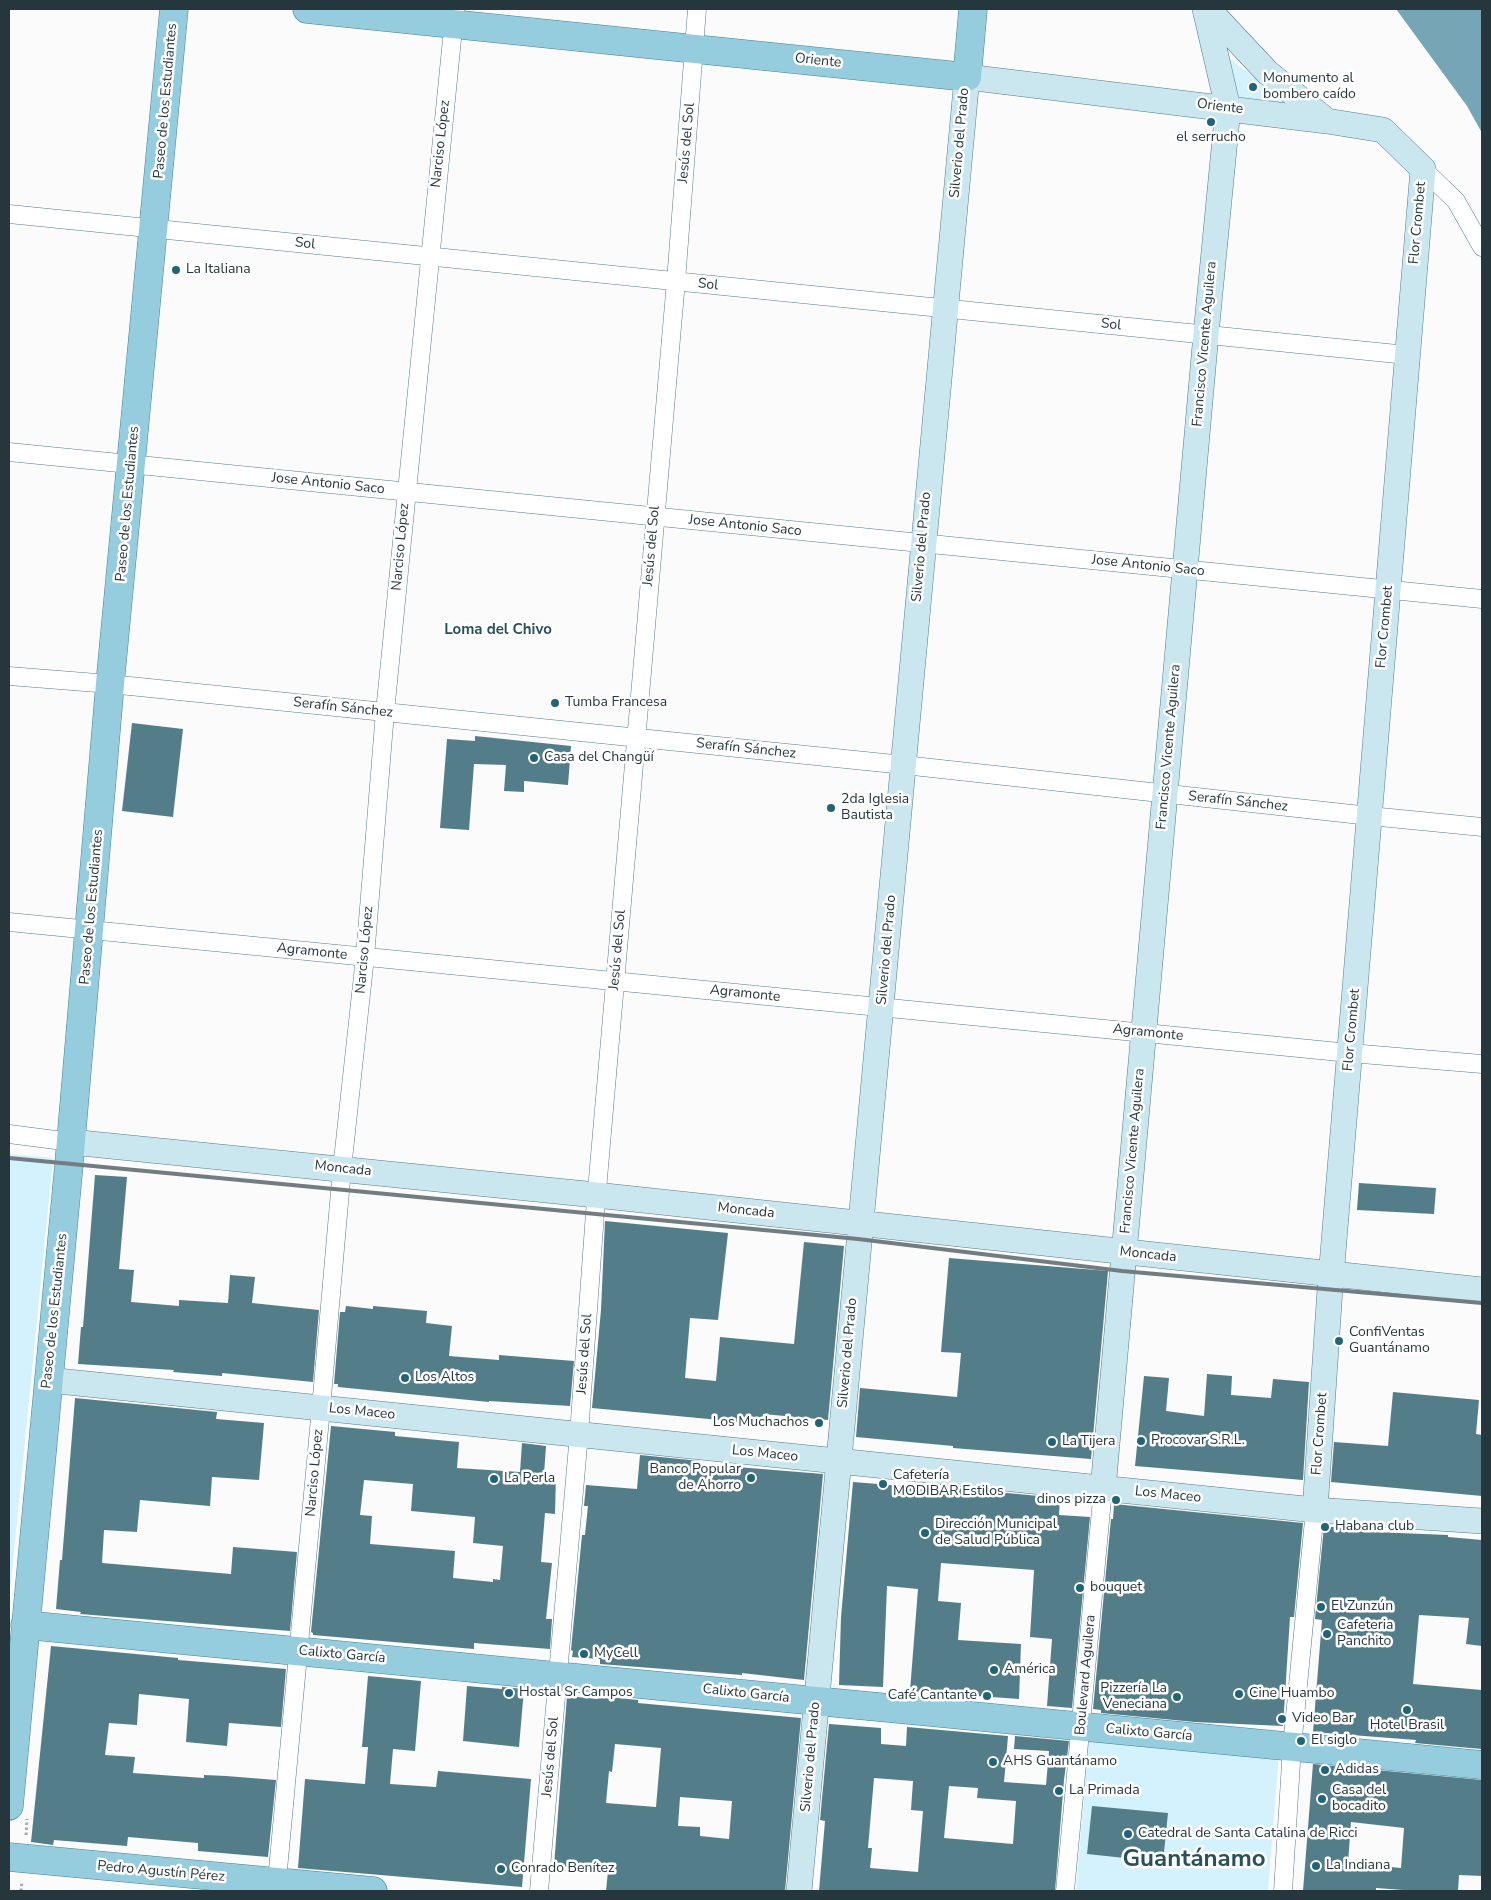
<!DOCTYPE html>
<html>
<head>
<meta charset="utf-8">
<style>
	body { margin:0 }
	#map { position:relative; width:1491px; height:1900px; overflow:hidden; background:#fbfbfb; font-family:"Nunito Sans",sans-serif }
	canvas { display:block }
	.frame { position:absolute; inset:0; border:10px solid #25373c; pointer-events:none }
</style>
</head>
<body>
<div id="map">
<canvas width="1491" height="1900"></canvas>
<div class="frame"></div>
</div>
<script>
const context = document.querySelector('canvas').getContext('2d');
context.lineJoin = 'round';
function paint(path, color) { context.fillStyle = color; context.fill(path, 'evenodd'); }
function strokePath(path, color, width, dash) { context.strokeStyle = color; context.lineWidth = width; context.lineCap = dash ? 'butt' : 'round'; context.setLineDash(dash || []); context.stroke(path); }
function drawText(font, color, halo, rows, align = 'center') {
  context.font = font + ' "Nunito Sans",sans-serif'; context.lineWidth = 5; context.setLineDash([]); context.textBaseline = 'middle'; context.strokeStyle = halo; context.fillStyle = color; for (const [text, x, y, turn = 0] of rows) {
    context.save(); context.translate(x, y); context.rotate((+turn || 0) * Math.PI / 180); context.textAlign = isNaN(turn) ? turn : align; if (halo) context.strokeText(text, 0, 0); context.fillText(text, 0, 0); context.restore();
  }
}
const green = new Path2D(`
	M1229,58L1289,105L1239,98Z
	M9,1154L53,1158L9,1602Z
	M1089,1738L1279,1754L1268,1891H1076Z`);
const water = new Path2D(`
	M1396,9H1482V133L1467,106Z`);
const building = new Path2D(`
	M132,723L183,729L173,817L122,811Z
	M475,736L571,746L568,785L524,781V792L504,791L506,765L474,764L469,830L440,828L447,739L475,741Z
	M95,1175L127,1177L119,1269L134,1270L131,1302L179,1306V1300L228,1303L230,1275L255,1277L252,1303L319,1310L313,1382L222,1373V1376L173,1372L174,1370L78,1364L81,1327H83Z
	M1359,1183L1436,1188L1434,1214L1357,1210Z
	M605,1221L728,1233L718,1320L690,1318L685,1378L716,1381L720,1337L794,1344L804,1242L844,1246L828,1420L763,1414L762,1424L592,1408L601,1310Z
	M949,1258L1108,1271L1091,1459L953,1448V1446L856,1437L860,1388L957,1397L961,1353L941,1352Z
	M346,1306L373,1309V1306L427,1311L426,1323L452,1326L449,1356L499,1360V1355L574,1361L570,1406L489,1401V1402L338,1387V1384H334L340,1312H345Z
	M1207,1374L1232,1376L1231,1395L1271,1398L1273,1379L1309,1382L1303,1480L1135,1466L1144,1376L1169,1378L1166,1411L1204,1416Z
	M1393,1392L1479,1400L1476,1434L1482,1435V1496L1331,1482L1334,1442L1388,1446Z
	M75,1398L217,1412L216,1419L264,1423L259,1480L212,1477L210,1506L140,1500L137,1532L104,1530L102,1563L231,1574L233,1547L297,1552L290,1631L80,1614L81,1612L56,1609L60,1560H62Z
	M331,1426L395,1432V1436L459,1442L457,1468L520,1472L522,1443L546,1446L544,1474H556L555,1514L545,1513L541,1562L552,1563L546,1619H552L550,1649L474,1643V1649L313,1635V1633L311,1632ZM364,1480L413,1484L411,1511L475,1517L473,1543L503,1546L500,1580L493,1579V1582L453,1578L455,1551L370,1544L372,1516L360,1515Z
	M640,1455L700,1461V1464L823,1474L804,1680L742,1673V1675L600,1664V1659L572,1657L573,1651L571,1650L582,1535H585L588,1506H584L586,1485L637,1489Z
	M853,1482L954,1490V1488L1060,1498L1059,1515L1090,1517L1072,1708L1047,1706L1052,1639L1030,1637L1034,1570L941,1563L938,1601L961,1603L958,1640L1021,1644L1019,1699L910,1691L918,1589L887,1586L883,1687L839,1685L841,1617Z
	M1114,1504L1303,1523L1294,1617H1290L1283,1726L1195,1722L1101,1713V1710L1093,1709L1111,1519H1113Z
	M1324,1526L1374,1532L1448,1535V1537L1482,1540V1646L1466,1644L1469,1618L1419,1615L1413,1684L1482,1690V1749L1415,1743L1416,1740L1313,1732L1322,1620L1315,1619Z
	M51,1646L178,1658V1660L286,1669L281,1727L229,1723L227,1746L186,1742L189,1699L139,1694L137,1725L109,1723L105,1755L135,1757L133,1773L204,1778V1775L226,1776L276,1780L268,1857L198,1851V1843L128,1837L127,1846L54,1840L53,1845L31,1842Z
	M368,1676L421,1681L415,1751L393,1749L390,1784L436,1787L438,1771L531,1779L522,1887L298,1868L305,1779L365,1784L368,1747H362Z
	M467,1686L502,1689V1687L524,1689L519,1747L463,1741Z
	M567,1696L598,1699V1696L638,1700V1703L801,1718L785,1891H606L608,1871L554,1866ZM615,1744L661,1748L656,1807L606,1803L609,1771L612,1772ZM680,1797L732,1801L729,1839L700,1836V1827L678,1826Z
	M829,1724L881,1728V1744L906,1746L907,1727L1008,1736L1004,1782L1046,1785L1049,1751L1014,1749L1015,1736L1069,1741L1064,1780L1055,1891H819L825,1821L820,1820ZM874,1778L913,1781L911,1810L923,1811L918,1872L870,1868L872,1848H868ZM949,1786L978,1788L977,1798L1016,1801L1013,1844L944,1838Z
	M1313,1764L1482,1780V1876L1459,1875L1458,1891H1417L1376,1888V1891H1303ZM1351,1822L1404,1828L1401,1868L1348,1863Z
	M1092,1806L1168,1813L1163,1862L1087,1854Z`);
const path = new Path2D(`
	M26,1835L27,1819
	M21,1891L22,1881`);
const street = new Path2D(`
	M1423,169L1456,201L1482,247
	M9,214L1407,355
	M9,452L1482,599
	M9,676L110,684L904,765L1370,816L1482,827
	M9,922L1350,1053L1482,1064
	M9,1134L71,1142
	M276,1891L321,1408L342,1169L365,957L385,712L455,9
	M539,1891L579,1434L595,1213L676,281L697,9
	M1065,1891L1103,1489
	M1283,1891L1292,1747L1315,1510`);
const secondary = new Path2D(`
	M1208,9L1267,72L1327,121
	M71,1142L596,1195L1482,1290
	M48,1380L1315,1510L1482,1521
	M1103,1489L1206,334L1228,108L1205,9
	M799,1891L967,77L1327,121L1383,130L1423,169L1330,1289L1315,1510`);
const primary = new Path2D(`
	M307,9L967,77L973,9
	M25,1625L1482,1765
	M9,1806L69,1164L110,684L174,9
	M9,1857L373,1891`);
const rail = new Path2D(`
	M9,1158L858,1239L1122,1271L1482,1303`);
const markers = [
	[1253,87,5,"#226477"],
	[1211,122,5,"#226477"],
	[176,270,5,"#226477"],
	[555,703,5,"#226477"],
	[534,758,5,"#226477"],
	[831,808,5,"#226477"],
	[1339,1341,5,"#226477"],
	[405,1378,5,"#226477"],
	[819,1423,5,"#226477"],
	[1141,1441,5,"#226477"],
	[1052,1442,5,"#226477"],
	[751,1478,5,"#226477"],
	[494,1479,5,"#226477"],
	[883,1484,5,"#226477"],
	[1116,1500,5,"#226477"],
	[1325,1527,5,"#226477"],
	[925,1533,5,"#226477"],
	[1080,1588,5,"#226477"],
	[1321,1607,5,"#226477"],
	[1327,1634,5,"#226477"],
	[584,1654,5,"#226477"],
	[994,1670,5,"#226477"],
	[509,1693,5,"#226477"],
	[1239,1694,5,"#226477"],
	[987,1696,5,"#226477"],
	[1177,1697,5,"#226477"],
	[1407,1710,5,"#226477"],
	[1282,1719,5,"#226477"],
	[1301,1741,5,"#226477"],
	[993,1762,5,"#226477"],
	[1325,1770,5,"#226477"],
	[1059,1791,5,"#226477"],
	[1322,1799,5,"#226477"],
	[1128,1834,5,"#226477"],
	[1316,1866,5,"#226477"],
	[501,1869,5,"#226477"]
];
const streetNames = [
	["Oriente",818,61,6],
	["Paseo de los Estudiantes",166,101,-85],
	["Oriente",1220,107,7],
	["Jesús del Sol",687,143,-85],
	["Silverio del Prado",960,143,-85],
	["Narciso López",441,144,-84],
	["Flor Crombet",1418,223,-85],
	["Sol",305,244,6],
	["Sol",708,285,6],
	["Sol",1111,325,6],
	["Francisco Vicente Aguilera",1205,344,-85],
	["Jose Antonio Saco",328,484,6],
	["Paseo de los Estudiantes",128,504,-85],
	["Jose Antonio Saco",745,526,6],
	["Jesús del Sol",652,546,-85],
	["Narciso López",401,547,-85],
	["Silverio del Prado",922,547,-85],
	["Jose Antonio Saco",1148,566,6],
	["Flor Crombet",1385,627,-85],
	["Serafín Sánchez",343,708,6],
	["Francisco Vicente Aguilera",1169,747,-85],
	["Serafín Sánchez",746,749,6],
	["Serafín Sánchez",1238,802,6],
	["Paseo de los Estudiantes",92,907,-85],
	["Narciso López",365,950,-85],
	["Jesús del Sol",618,950,-85],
	["Silverio del Prado",887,950,-85],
	["Agramonte",312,952,6],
	["Agramonte",745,994,6],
	["Flor Crombet",1352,1030,-85],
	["Agramonte",1148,1033,6],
	["Francisco Vicente Aguilera",1133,1151,-85],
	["Moncada",343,1169,6],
	["Moncada",746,1211,6],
	["Moncada",1148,1255,6],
	["Paseo de los Estudiantes",55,1311,-84],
	["Silverio del Prado",848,1353,-85],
	["Jesús del Sol",585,1354,-86],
	["Los Maceo",362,1412,6],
	["Flor Crombet",1320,1434,-86],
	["Los Maceo",765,1454,6],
	["Narciso López",315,1473,-85],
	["Los Maceo",1168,1495,6],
	["Calixto García",342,1655,5],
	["Boulevard Aguilera",1086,1675,-85],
	["Calixto García",746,1694,6],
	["Calixto García",1149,1733,5],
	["Jesús del Sol",551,1757,-85],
	["Silverio del Prado",811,1757,-85],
	["Pedro Agustín Pérez",161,1872,5]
];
const poiNames = [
	["Monumento al",1263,79],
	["bombero caído",1263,95],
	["el serrucho",1211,138,"center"],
	["La Italiana",186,270],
	["Tumba Francesa",565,703],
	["Casa del Changüí",544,758],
	["2da Iglesia",841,800],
	["Bautista",841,816],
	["ConfiVentas",1349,1333],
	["Guantánamo",1349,1349],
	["Los Altos",415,1378],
	["Los Muchachos",809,1423,"right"],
	["Procovar S.R.L.",1151,1441],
	["La Tijera",1062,1442],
	["Banco Popular",741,1470,"right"],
	["de Ahorro",741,1486,"right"],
	["Cafetería",893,1476],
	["MODIBAR Estilos",893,1492],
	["La Perla",504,1479],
	["dinos pizza",1106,1500,"right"],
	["Dirección Municipal",935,1525],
	["de Salud Pública",935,1541],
	["Habana club",1335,1527],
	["bouquet",1090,1588],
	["El Zunzún",1331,1607],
	["Cafeteria",1337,1626],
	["Panchito",1337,1642],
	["MyCell",594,1654],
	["América",1004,1670],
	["Pizzería La",1167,1689,"right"],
	["Veneciana",1167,1705,"right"],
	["Hostal Sr Campos",519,1693],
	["Cine Huambo",1249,1694],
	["Café Cantante",977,1696,"right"],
	["Video Bar",1292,1719],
	["Hotel Brasil",1407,1726,"center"],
	["El siglo",1311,1741],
	["AHS Guantánamo",1003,1762],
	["Adidas",1335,1770],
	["La Primada",1069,1791],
	["Casa del",1332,1791],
	["bocadito",1332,1807],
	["Catedral de Santa Catalina de Ricci",1138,1834],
	["La Indiana",1326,1866],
	["Conrado Benítez",511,1869]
];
const neighbourhoodNames = [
	["Loma del Chivo",498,630]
];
const townNames = [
	["Guantánamo",1194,1860]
];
paint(green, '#d3f2fd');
paint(water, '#76a6b5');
paint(building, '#547d8a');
strokePath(street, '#547d8b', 19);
strokePath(secondary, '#547d8b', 26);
strokePath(primary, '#418397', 29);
strokePath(path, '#a5acae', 3, [2.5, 2.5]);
strokePath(street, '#fff', 18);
strokePath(secondary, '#cae6ee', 25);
strokePath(primary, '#96cdde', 28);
strokePath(rail, '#717d80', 4);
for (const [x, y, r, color] of markers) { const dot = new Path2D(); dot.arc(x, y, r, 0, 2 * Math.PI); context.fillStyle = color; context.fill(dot); strokePath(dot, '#fff', 2); }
drawText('14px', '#25373c', '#fff', streetNames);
drawText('14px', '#25373c', '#fff', poiNames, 'left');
drawText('bold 15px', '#29515d', '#fff', neighbourhoodNames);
drawText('bold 24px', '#29515d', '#fff', townNames);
</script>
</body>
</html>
